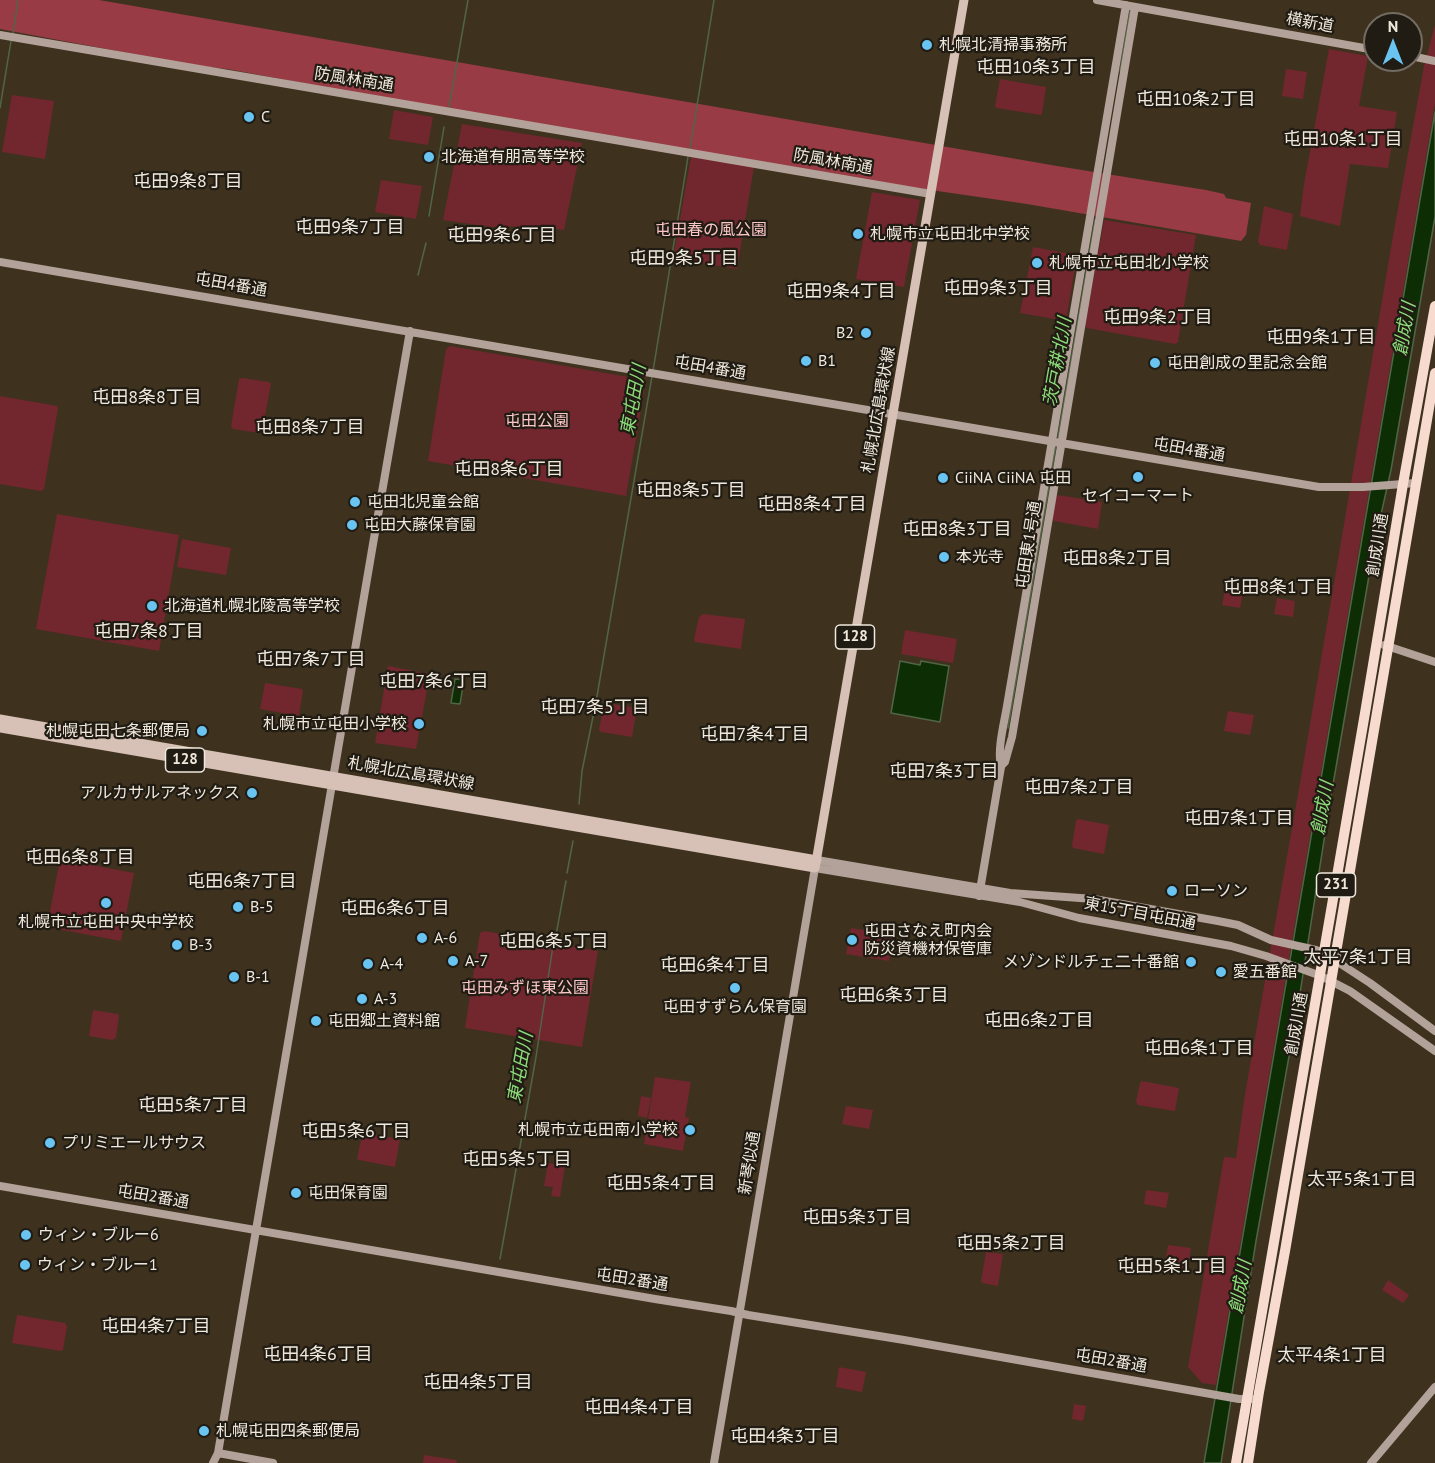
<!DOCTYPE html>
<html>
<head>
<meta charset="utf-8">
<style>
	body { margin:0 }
	#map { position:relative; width:1435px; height:1463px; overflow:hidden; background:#3e321f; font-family:"PT Sans",sans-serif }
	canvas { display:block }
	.north { position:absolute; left:1363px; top:12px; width:60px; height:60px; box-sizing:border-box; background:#201b13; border:2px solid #736d63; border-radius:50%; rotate:0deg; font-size:16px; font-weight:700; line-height:24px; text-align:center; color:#efe8dc }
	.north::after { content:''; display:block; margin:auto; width:21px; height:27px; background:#69c4f1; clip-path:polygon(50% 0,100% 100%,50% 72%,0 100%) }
</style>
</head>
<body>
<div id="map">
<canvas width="1435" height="1463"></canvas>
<div class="north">N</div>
</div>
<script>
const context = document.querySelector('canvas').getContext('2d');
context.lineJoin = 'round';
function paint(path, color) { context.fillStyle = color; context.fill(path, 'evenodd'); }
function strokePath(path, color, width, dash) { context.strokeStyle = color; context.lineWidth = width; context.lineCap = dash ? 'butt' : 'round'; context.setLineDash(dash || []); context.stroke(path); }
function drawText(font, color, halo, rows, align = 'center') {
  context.font = font + ' "PT Sans","Noto Sans JP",sans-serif'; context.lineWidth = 4.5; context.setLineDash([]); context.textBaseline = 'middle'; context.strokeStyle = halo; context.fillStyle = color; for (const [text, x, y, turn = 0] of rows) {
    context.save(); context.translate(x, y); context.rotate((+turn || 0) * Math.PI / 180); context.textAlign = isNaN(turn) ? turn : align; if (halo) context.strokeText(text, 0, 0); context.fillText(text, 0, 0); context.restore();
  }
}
const green = new Path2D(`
	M1435,25V104L1216,1385L1202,1383L1188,1367L1224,1157L1236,1158L1245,1094L1300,783L1393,236L1424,66Z
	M1329,49L1368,56L1359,106L1397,112L1388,168L1350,164L1340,226L1300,216L1304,184Z
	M1286,69L1307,72L1303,99L1282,96Z
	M1000,79L1046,87L1042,114L1041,115L997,108L995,106Z
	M12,95L54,101L45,159L2,152Z
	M394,110L433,117L428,145L389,139Z
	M462,124L582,143L564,230L535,226L491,227L443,220Z
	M691,157L754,167L737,269L673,258Z
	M381,180L422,186L416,219L375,212Z
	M872,192L920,200L904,287L856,279Z
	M1264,206L1293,214L1287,250L1260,245L1258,242Z
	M1104,220L1196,235L1178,342L1175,344L1087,328L1085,326Z
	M1033,247L1077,255L1066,321L1020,313Z
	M450,346L646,380L626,496L428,461L446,349Z
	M242,378L269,382L271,384L262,432L260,433L233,429L231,426L239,379Z
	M0,396L57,406L58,408L44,489L41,491L0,484Z
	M1058,495L1102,502L1098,529L1054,521L1052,519L1056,497Z
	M57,514L179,535L159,651L36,629Z
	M182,539L231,548L226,575L177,567Z
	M1225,590L1243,593L1240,608L1222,605Z
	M1277,598L1295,601L1293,617L1274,614Z
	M703,614L745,619L741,649L695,642L694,639L699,617Z
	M905,630L957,639L953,663L901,654Z
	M388,666L430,674L416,749L375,743Z
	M265,683L302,689L303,691L299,715L298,716L260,709Z
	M606,703L637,708L632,737L601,732L599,730L604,704Z
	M1228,711L1254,715L1250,735L1224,731Z
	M1078,819L1109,825L1104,854L1073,848L1072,845L1076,821Z
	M60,859L134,873L121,941L47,927Z
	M851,928L893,935L889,961L846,954Z
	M484,931L598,951L582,1047L465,1028L480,933Z
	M93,1010L118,1014L119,1016L116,1038L112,1040L89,1036Z
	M655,1077L691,1082L685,1117L689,1118L683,1151L644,1144Z
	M1142,1081L1179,1088L1175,1111L1138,1105L1136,1102L1140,1083Z
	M641,1096L651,1098L647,1118L638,1116Z
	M846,1106L873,1110L869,1129L842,1124Z
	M364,1133L400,1139L395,1167L359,1160L357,1159L362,1134Z
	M548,1163L565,1166L560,1197L551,1196L553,1187L544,1186Z
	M1146,1190L1169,1193L1166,1208L1144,1204Z
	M1168,1245L1191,1248L1188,1269L1165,1265Z
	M986,1252L1003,1254L998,1286L982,1283L981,1281Z
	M1388,1280L1409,1295L1403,1303L1382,1290Z
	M17,1315L65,1323L67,1326L63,1350L61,1351L12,1343Z
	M839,1367L866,1372L862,1392L836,1387Z
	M1074,1404L1086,1406L1083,1421L1072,1419Z
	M424,1455L456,1460L457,1463H423Z`);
const forest = new Path2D(`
	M0,0H99L1057,166L1206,190L1224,194L1226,198L1251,203L1246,235L1241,241L1027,204L910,187L460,112L227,69L191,65L0,29Z`);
const water = new Path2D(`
	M1435,112V217L1391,470L1375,541L1330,802L1298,1006L1256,1241L1221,1463H1204Z
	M900,661L920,665L921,661L949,666L940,722L891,713Z
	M455,679L464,680L460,704L451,703Z`);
const stream = new Path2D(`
	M13,33L18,0
	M1120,71L1130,10
	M449,107L468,0
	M0,108L11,41
	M690,149L714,0
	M429,216L444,127
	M418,275L426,243
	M653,371L688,157
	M1058,437L1095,220
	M1008,728L1056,445
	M579,804L582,771L596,702L652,376
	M567,873L573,841
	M500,1259L536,1057L553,946L556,935L566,881`);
const secondary = new Path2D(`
	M1097,0L1375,50
	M0,35L931,194
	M1411,56L1435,61
	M0,262L1319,487H1363L1416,483
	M1384,645L1435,662
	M1002,765L1005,762L1012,737L1135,7
	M817,860L1010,893L1094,899L1218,921L1238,925L1271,940L1316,950L1324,953L1370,983L1435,1031
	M979,896L1001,767C997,749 1004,724 1007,706L1126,5
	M0,1186L655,1299L731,1311L748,1315L904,1340L1239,1399H1252
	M218,1453L273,1463
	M213,1463L218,1453L373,544L410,331
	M714,1463L815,868L1020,902L1079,918L1231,946L1266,956L1321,976L1350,991L1435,1051
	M1371,1463L1435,1387`);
const primary = new Path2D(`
	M0,719L817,860
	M0,728L815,868L964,0`);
const highway = new Path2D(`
	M1236,1463L1365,713L1403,484L1435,306
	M1248,1463L1259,1392L1285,1251L1435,373`);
const markers = [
	[927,45,6,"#69c4f1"],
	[249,117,6,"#69c4f1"],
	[429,157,6,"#69c4f1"],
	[858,234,6,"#69c4f1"],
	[1037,263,6,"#69c4f1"],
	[866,333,6,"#69c4f1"],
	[806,361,6,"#69c4f1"],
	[1155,363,6,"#69c4f1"],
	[1138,477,6,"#69c4f1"],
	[943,478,6,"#69c4f1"],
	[355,502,6,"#69c4f1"],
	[352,525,6,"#69c4f1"],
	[944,557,6,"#69c4f1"],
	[152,606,6,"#69c4f1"],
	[419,724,6,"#69c4f1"],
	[202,731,6,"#69c4f1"],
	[252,793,6,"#69c4f1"],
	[1172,891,6,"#69c4f1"],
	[106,903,6,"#69c4f1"],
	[238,907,6,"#69c4f1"],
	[422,938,6,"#69c4f1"],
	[852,940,6,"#69c4f1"],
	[177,945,6,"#69c4f1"],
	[453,961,6,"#69c4f1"],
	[1191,962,6,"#69c4f1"],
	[368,964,6,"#69c4f1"],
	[1221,972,6,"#69c4f1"],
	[234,977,6,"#69c4f1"],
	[735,988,6,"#69c4f1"],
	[362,999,6,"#69c4f1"],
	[316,1021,6,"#69c4f1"],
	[690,1130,6,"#69c4f1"],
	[50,1143,6,"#69c4f1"],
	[296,1193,6,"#69c4f1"],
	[26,1235,6,"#69c4f1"],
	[25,1265,6,"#69c4f1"],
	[204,1431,6,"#69c4f1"]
];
const shields = [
	[855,637,39],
	[185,760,39],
	[1336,885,39]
];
const shieldNames = [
	["128",855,637],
	["128",185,760],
	["231",1336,885]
];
const streetNames = [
	["横新道",1310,23,10],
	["防風林南通",354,80,9],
	["防風林南通",833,162,10],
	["屯田4番通",231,285,10],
	["屯田4番通",710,368,10],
	["札幌北広島環状線",879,410,-80],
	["屯田4番通",1189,450,10],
	["屯田東1号通",1029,545,-81],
	["創成川通",1378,545,-81],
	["札幌北広島環状線",411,774,10],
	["東15丁目屯田通",1140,914,11],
	["創成川通",1297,1024,-80],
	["新琴似通",750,1163,-81],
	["屯田2番通",153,1197,10],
	["屯田2番通",632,1280,9],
	["屯田2番通",1111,1361,10]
];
const poiNames = [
	["札幌北清掃事務所",939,45],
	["C",261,117],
	["北海道有朋高等学校",441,157],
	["札幌市立屯田北中学校",870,234],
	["札幌市立屯田北小学校",1049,263],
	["B2",854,333,"right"],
	["B1",818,361],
	["屯田創成の里記念会館",1167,363],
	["CiiNA CiiNA 屯田",955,478],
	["セイコーマート",1138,496,"center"],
	["屯田北児童会館",367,502],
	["屯田大藤保育園",364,525],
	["本光寺",956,557],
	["北海道札幌北陵高等学校",164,606],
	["札幌市立屯田小学校",407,724,"right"],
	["札幌屯田七条郵便局",190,731,"right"],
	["アルカサルアネックス",240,793,"right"],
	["ローソン",1184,891],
	["B-5",250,907],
	["札幌市立屯田中央中学校",106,922,"center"],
	["屯田さなえ町内会",864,931],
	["防災資機材保管庫",864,949],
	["A-6",434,938],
	["B-3",189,945],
	["A-7",465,961],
	["メゾンドルチェ二十番館",1179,962,"right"],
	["A-4",380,964],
	["愛五番館",1233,972],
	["B-1",246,977],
	["A-3",374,999],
	["屯田すずらん保育園",735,1007,"center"],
	["屯田郷土資料館",328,1021],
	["札幌市立屯田南小学校",678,1130,"right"],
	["プリミエールサウス",62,1143],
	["屯田保育園",308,1193],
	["ウィン・ブルー6",38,1235],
	["ウィン・ブルー1",37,1265],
	["札幌屯田四条郵便局",216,1431]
];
const parkNames = [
	["屯田春の風公園",711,230],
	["屯田公園",537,421],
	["屯田みずほ東公園",525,988]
];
const neighbourhoodNames = [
	["屯田10条3丁目",1036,68],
	["屯田10条2丁目",1196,100],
	["屯田10条1丁目",1343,140],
	["屯田9条8丁目",188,182],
	["屯田9条7丁目",350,228],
	["屯田9条6丁目",502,236],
	["屯田9条5丁目",684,259],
	["屯田9条3丁目",998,289],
	["屯田9条4丁目",841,292],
	["屯田9条2丁目",1158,318],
	["屯田9条1丁目",1321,338],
	["屯田8条8丁目",147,398],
	["屯田8条7丁目",310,428],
	["屯田8条6丁目",509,470],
	["屯田8条5丁目",691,491],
	["屯田8条4丁目",812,505],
	["屯田8条3丁目",957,530],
	["屯田8条2丁目",1117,559],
	["屯田8条1丁目",1278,588],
	["屯田7条8丁目",149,632],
	["屯田7条7丁目",311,660],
	["屯田7条6丁目",434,682],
	["屯田7条5丁目",595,708],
	["屯田7条4丁目",755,735],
	["屯田7条3丁目",944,772],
	["屯田7条2丁目",1079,788],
	["屯田7条1丁目",1239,819],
	["屯田6条8丁目",80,858],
	["屯田6条7丁目",242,882],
	["屯田6条6丁目",395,909],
	["屯田6条5丁目",554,942],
	["太平7条1丁目",1358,958],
	["屯田6条4丁目",715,966],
	["屯田6条3丁目",894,996],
	["屯田6条2丁目",1039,1021],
	["屯田6条1丁目",1199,1049],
	["屯田5条7丁目",193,1106],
	["屯田5条6丁目",356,1132],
	["屯田5条5丁目",517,1160],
	["太平5条1丁目",1362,1180],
	["屯田5条4丁目",661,1184],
	["屯田5条3丁目",857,1218],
	["屯田5条2丁目",1011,1244],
	["屯田5条1丁目",1172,1267],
	["屯田4条7丁目",156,1327],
	["屯田4条6丁目",318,1355],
	["太平4条1丁目",1332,1356],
	["屯田4条5丁目",478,1383],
	["屯田4条4丁目",639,1408],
	["屯田4条3丁目",785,1437]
];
const waterNames = [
	["創成川",1405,329,-80],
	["茨戸耕北川",1058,362,-80],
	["東屯田川",634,400,-80],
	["創成川",1323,808,-80],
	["東屯田川",521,1068,-80],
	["創成川",1241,1287,-80]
];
paint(green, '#72262e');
paint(forest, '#983b44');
paint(water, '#0d2d05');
strokePath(water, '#516546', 1.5);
strokePath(stream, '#516546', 1.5);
strokePath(secondary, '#b3a299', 8);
strokePath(primary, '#d7c0b5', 9);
strokePath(highway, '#f7dbce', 10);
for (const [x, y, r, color] of markers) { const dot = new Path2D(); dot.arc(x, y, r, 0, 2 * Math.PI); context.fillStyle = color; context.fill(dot); strokePath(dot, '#201b13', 2); }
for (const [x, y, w] of shields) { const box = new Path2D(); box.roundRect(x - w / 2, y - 12, w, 24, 4.5); context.fillStyle = '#201b13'; context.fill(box); strokePath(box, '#efe8dc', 1.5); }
drawText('bold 15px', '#efe8dc', null, shieldNames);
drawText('16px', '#efe8dc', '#201b13', streetNames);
drawText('16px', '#efe8dc', '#201b13', poiNames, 'left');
drawText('16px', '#fcc6c7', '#201b13', parkNames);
drawText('18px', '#efe8dc', '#201b13', neighbourhoodNames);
drawText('italic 18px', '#8cdd7a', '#201b13', waterNames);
</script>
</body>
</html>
